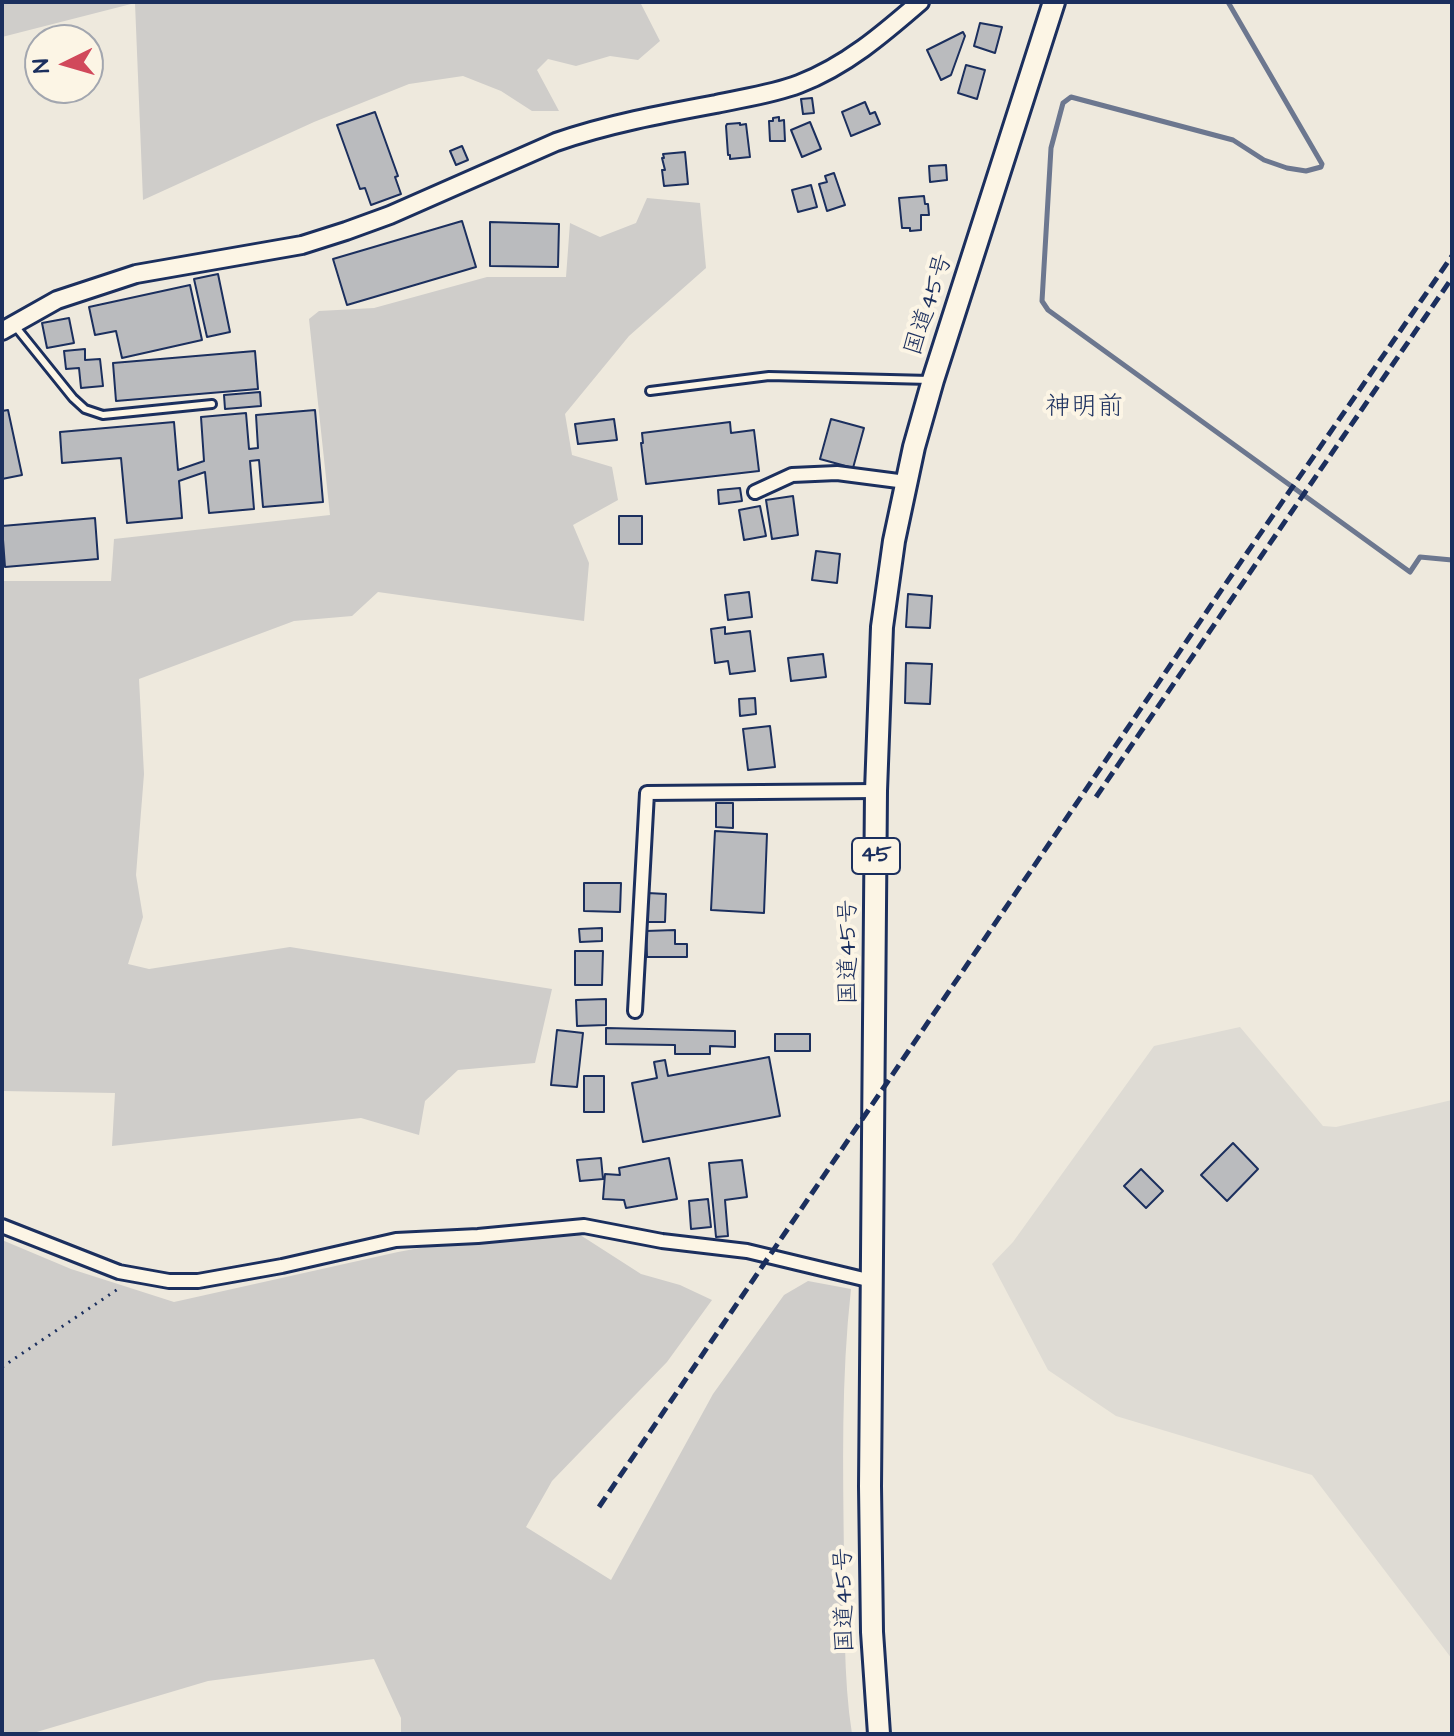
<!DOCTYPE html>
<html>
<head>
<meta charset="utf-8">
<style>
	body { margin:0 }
	#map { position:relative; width:1454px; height:1736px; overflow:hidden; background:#eee9dd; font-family:"Architects Daughter",sans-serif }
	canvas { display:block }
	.frame { position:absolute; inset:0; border:4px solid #1b2f5e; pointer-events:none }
	.north { position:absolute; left:24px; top:24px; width:80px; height:80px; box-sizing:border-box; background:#fcf5e5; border:2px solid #a2a6af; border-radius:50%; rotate:265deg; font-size:22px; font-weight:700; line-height:32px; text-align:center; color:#1b2f5e }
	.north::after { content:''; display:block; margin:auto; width:28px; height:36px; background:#d1495b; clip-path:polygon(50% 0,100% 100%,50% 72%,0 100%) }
</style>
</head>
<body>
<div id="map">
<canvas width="1454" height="1736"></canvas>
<div class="frame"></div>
<div class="north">N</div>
</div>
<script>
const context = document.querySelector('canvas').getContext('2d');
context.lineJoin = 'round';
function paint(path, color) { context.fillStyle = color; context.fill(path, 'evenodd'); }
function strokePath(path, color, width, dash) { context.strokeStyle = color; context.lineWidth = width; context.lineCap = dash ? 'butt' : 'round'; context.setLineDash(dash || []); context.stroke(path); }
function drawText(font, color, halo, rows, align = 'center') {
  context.font = font + ' "Architects Daughter","Klee One",sans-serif'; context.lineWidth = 8; context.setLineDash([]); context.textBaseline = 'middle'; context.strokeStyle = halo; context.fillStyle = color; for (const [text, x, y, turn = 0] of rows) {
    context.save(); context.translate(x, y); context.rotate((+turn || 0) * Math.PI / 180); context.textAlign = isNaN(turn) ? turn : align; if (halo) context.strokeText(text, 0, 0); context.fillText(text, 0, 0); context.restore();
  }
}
const built = new Path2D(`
	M1240,1027L1323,1126L1336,1127L1452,1100V1659L1312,1475L1116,1416L1048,1370L992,1264L1013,1242L1154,1046Z`);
const green = new Path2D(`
	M2,2H640L660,41L638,60L610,56L576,66L548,59L537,70L559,111H532L501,91L463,76L409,84L314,122L143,200L135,3L2,37Z
	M647,198L700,203L706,268L629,336L565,414L572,455L612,467L618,500L573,525L589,563L584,621L378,592L352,616L294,621L139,679L144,774L136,875L143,917L128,964L149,969L290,947L552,989L535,1063L458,1070L425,1101L419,1135L361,1118L112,1146L115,1093L2,1091V581H111L114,539L330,515L309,319L319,311L374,308L487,277H566L570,223L600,237L636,223Z
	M560,1222L641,1274L680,1285L712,1300L667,1362L552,1481L526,1527L611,1580L713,1394L784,1295L808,1281L851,1289C841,1378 843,1468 844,1557C845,1616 843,1676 852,1734H401V1718L374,1659L208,1681L30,1734H2V1240L71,1269L174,1302L398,1252Z`);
const stream = new Path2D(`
	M1228,2L1322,164L1321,167L1306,171L1287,168L1264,160L1233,140L1071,97L1063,103L1051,148L1042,301L1048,310L1410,572L1420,557L1452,560`);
const building = new Path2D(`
	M980,23L1002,27L995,53L974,46Z
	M963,32L965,36L951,75L941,80L927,50Z
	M966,65L985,70L977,99L958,93Z
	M812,98L814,113L803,114L801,99Z
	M865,102L870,114L875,112L880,124L851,136L842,112Z
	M375,112L398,176L395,177L401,194L371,205L365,188L360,189L337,125Z
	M779,117V121L784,120L785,141H770L769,121H773V118Z
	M810,122L821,149L802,157L791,130Z
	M740,123V125L746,124L750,157L730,159V155H728L726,126L727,124Z
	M462,146L468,160L456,165L450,151Z
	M685,152L688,184L664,186L662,170H665L662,158H664L663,154Z
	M946,165L947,180L930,182L929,166Z
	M834,173L845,205L827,211L819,184L827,182L825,176Z
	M811,185L817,207L798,212L792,190Z
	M924,196L925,204H928L929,215H921V230L910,231V228H902L899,198Z
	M462,221L476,267L347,305L333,259Z
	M490,222L559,224L558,267L490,266Z
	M218,274L230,332L207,337L194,279Z
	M190,285L202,340L122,358L116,331L95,335L89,307Z
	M69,318L74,343L47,348L42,323Z
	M85,349V360L100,359L103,386L81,388L79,368L66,369L64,351Z
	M255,351L258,389L116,401L113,363Z
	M260,392L261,406L225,409L224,395Z
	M8,410L22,475L2,479V411Z
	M315,410L323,502L263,507L259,460L250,461L254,509L209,513L205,472L179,481L182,518L127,523L121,458L62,463L60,432L174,422L178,470L204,461L201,417L246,413L249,449L258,448L256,415Z
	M614,419L617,440L578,444L575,424Z
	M831,419L864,428L853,468L820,459Z
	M730,422L731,433L754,430L759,471L646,484L641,443H643L642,433Z
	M740,488L742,501L719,504L718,490Z
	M793,496L798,535L772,539L766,500Z
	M760,506L766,536L744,540L739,510Z
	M619,516H642V544H619Z
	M95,518L98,559L5,567L2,526Z
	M816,551L840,554L837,583L812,580Z
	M749,592L752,617L728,620L725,595Z
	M908,594L932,596L930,628L906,627Z
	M725,627V634L750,631L755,671L730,674L728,661L715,663L711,629Z
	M823,654L826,677L791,681L788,658Z
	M906,663L932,664L930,704L905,703Z
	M755,698L756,714L740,716L739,699Z
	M770,726L775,767L748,770L743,729Z
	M716,803H733V828L716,827Z
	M715,831L767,834L764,913L711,910Z
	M584,883H621L620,912L584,911Z
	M648,893L666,894L665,922H647Z
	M602,928V941L580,942L579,929Z
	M675,930V944H687V957H647L646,931Z
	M575,951H603L602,985H575Z
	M606,999V1025L577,1026L576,1000Z
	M606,1028L735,1031V1047L710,1046V1054H675V1045L606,1044Z
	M557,1030L583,1033L577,1087L551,1085Z
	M775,1034H810V1051H775Z
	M769,1057L780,1116L643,1142L632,1083L657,1078L654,1062L665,1060L668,1076Z
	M584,1076H604V1112H584Z
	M1233,1143L1258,1169L1227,1201L1201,1175Z
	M601,1158L603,1179L580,1181L577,1160Z
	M669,1158L677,1199L626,1208L624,1200L603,1199L605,1174L620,1175L619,1168Z
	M742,1160L747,1197L725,1200L728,1236L716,1237L709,1163Z
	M1141,1169L1163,1191L1146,1208L1124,1186Z
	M708,1199L711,1227L691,1229L689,1201Z`);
const path = new Path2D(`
	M2,1367L121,1287`);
const service = new Path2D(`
	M15,326L73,398L85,409L103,415L212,404
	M650,391L769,376L930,380`);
const minor = new Path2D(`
	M755,492L792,475L837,473L906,482
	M635,1011L647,793L876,791
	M2,1226L119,1272L169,1281H198L282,1266L396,1240L478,1236L584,1226L662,1241L747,1251L872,1281`);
const tertiary = new Path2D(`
	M2,331L57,300L136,274L302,245L346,231L390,215L556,142C608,124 662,114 716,104C743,98 773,94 799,84C846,66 883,34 920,2`);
const trunk = new Path2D(`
	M879,1734L872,1632L870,1486L876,791L882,627L894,541L914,447L933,380L1054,2`);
const rail = new Path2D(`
	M1096,797L1452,278
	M599,1507L1220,592L1452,256`);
const shields = [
	[876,856,48]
];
const shieldNames = [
	["45",876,856]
];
const streetNames = [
	["国道45号",930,305,-72],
	["国道45号",850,952,-90],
	["国道45号",846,1600,-91]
];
const neighbourhoodNames = [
	["神明前",1084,409]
];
paint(built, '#dedbd4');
paint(green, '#cfcdca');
strokePath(stream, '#6c778f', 5);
paint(building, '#babbbe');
strokePath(building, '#1b2f5e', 2);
strokePath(service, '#1b2f5e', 12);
strokePath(minor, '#1b2f5e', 18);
strokePath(tertiary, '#1b2f5e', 22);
strokePath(trunk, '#1b2f5e', 26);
strokePath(path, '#1b2f5e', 3, [2, 6]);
strokePath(service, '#fcf5e5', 6);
strokePath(minor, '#fcf5e5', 12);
strokePath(tertiary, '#fcf5e5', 16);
strokePath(trunk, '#fcf5e5', 20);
strokePath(rail, '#1b2f5e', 5, [12, 6]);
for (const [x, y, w] of shields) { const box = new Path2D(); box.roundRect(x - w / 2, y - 18, w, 36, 6); context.fillStyle = '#fcf5e5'; context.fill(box); strokePath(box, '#1b2f5e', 2); }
drawText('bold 22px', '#1b2f5e', null, shieldNames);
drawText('24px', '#1b2f5e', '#fcf5e5', streetNames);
drawText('26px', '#1b2f5e', '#fcf5e5', neighbourhoodNames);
</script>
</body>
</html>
